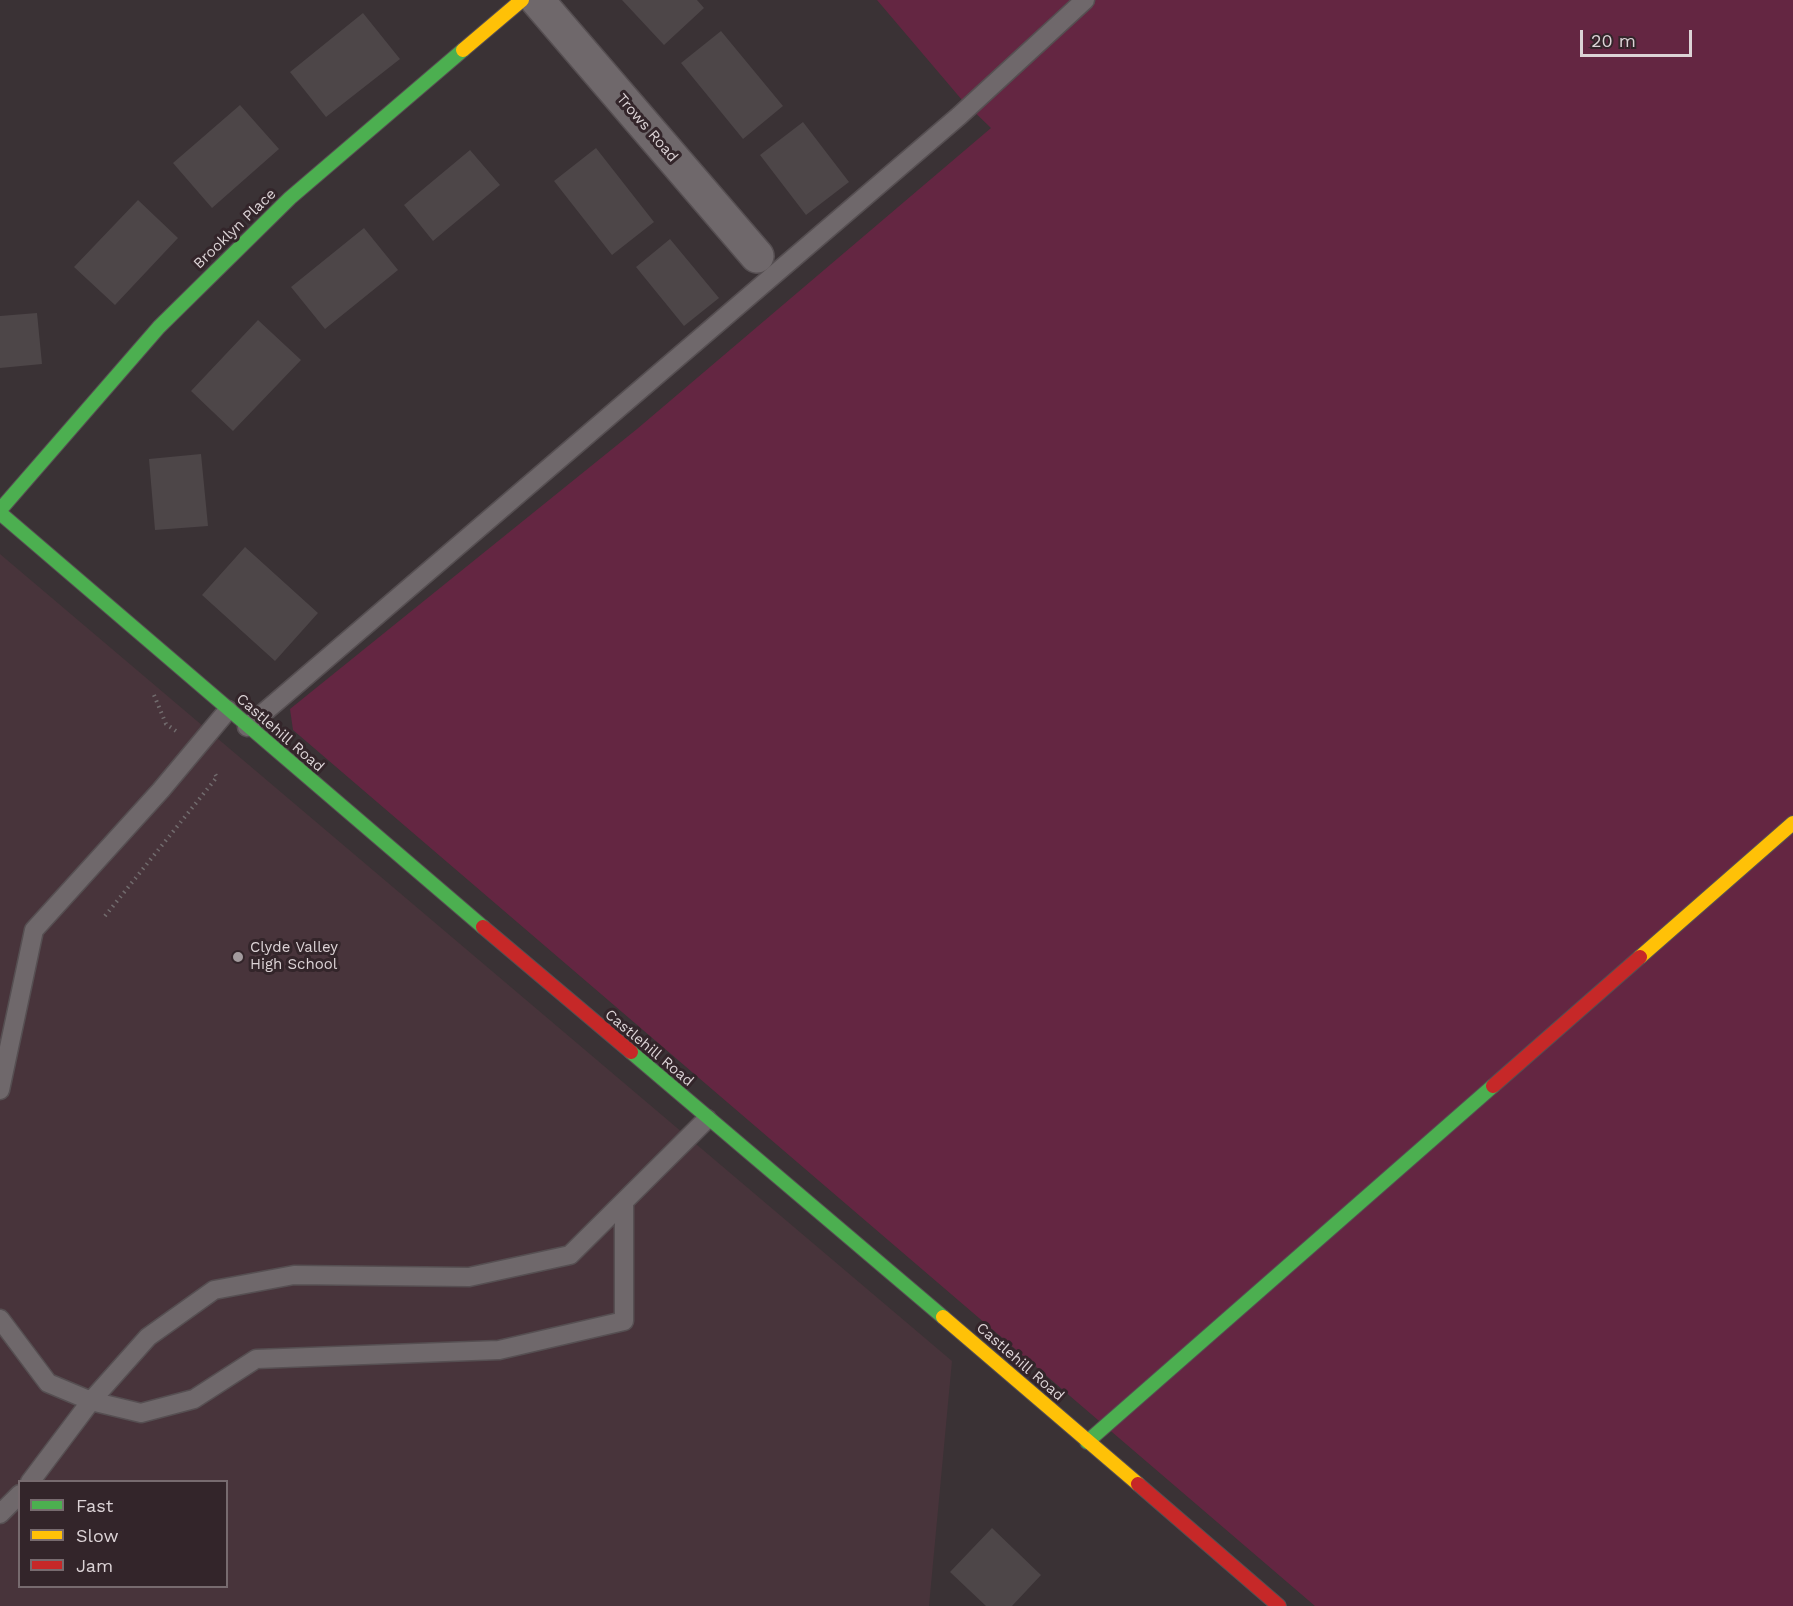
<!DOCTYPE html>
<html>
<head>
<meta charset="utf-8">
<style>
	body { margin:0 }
	#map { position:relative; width:1793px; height:1606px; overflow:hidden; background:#3a3235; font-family:"Work Sans",sans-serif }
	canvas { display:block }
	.legend { position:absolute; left:18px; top:1480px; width:210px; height:108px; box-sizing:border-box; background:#33252a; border:2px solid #776b6f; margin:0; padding:8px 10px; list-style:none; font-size:18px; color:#dcd3d6 }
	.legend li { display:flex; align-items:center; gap:12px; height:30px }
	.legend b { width:30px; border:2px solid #776b6f }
	.scale { position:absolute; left:1580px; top:30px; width:112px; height:27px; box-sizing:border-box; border:3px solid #dcd3d6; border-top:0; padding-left:8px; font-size:18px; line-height:21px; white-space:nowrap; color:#dcd3d6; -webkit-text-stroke:4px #33252a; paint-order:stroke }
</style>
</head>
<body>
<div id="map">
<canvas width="1793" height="1606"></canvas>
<ul class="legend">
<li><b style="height:8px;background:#4caf50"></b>Fast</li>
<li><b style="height:8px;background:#ffc107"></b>Slow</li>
<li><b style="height:8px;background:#c62828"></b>Jam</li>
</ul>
<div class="scale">20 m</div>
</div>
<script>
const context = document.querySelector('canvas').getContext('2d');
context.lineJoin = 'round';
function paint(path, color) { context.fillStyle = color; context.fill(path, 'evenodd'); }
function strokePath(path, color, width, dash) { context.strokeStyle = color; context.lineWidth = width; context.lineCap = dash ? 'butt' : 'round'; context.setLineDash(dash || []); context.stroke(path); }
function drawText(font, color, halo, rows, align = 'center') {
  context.font = font + ' "Work Sans",sans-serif'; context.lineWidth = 6; context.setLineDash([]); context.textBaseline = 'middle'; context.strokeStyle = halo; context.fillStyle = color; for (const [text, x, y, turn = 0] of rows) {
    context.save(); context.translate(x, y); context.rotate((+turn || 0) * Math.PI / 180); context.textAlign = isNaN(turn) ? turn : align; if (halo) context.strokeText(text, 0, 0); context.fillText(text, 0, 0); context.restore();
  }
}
const built = new Path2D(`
	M0,554L952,1361L929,1606H0ZM20,1482H226V1586H20Z`);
const green = new Path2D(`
	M877,0H1793V1606H1315L293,730L290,709L637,429L991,128L962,100Z`);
const building = new Path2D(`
	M622,0H697L704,8L664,45Z
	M363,13L400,59L326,117L290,72Z
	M721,31L783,106L743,139L681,63Z
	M240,105L279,149L212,208L173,163Z
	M803,122L849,182L806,215L760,155Z
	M596,148L654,222L612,255L554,181Z
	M470,150L500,185L433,241L404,205Z
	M138,200L178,238L115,305L74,267Z
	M364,228L398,270L325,329L291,287Z
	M670,239L719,298L684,326L636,267Z
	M37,313L42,364L0,368V316Z
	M258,320L301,360L233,431L191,391Z
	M201,454L208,526L155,530L149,459Z
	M245,547L318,613L275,661L202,595Z
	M992,1528L1041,1575L1012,1606H986L950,1572Z`);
const path = new Path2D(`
	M154,695L166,724L176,731
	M105,916L217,777L213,771`);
const lane = new Path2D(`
	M247,727L959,116L1085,0
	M0,1090L34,930L161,790L228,710
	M0,1319L48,1383L91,1401L148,1337L214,1290L294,1275L469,1277L570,1255L707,1119
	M30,1482L91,1401L141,1413L194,1399L256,1359L499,1350L624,1321V1204
	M0,1514L20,1494`);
const street = new Path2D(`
	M537,0L757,256`);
const fast = new Path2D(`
	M0,510L159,327L290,198L463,50
	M0,513L483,927
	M631,1052L943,1317
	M1087,1442L1493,1086`);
const slow = new Path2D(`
	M463,50L522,0
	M1640,957L1793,823
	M943,1317L1138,1484`);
const jam = new Path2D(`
	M483,927L631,1052
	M1493,1086L1640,957
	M1138,1484L1279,1606`);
const markers = [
	[238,957,6,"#a39b9e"]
];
const streetNames = [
	["Trows Road",647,128,49],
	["Brooklyn Place",235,229,-44],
	["Castlehill Road",280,733,41],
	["Castlehill Road",649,1048,40],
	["Castlehill Road",1020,1362,41]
];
const poiNames = [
	["Clyde Valley",250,948],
	["High School",250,965]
];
paint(built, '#48343b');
paint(green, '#642642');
paint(building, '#4d4648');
strokePath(lane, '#564f52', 21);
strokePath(street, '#564f52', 36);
strokePath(fast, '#564f52', 16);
strokePath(slow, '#564f52', 16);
strokePath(jam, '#564f52', 16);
strokePath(path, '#716b6d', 4, [1.5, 4.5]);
strokePath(lane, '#6f686b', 18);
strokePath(street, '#6f686b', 33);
strokePath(fast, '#4caf50', 14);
strokePath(slow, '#ffc107', 14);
strokePath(jam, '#c62828', 14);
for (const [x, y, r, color] of markers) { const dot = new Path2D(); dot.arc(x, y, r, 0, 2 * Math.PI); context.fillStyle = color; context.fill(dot); strokePath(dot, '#33252a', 2); }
drawText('15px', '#dcd3d6', '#33252a', streetNames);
drawText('15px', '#dcd3d6', '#33252a', poiNames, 'left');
</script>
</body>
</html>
